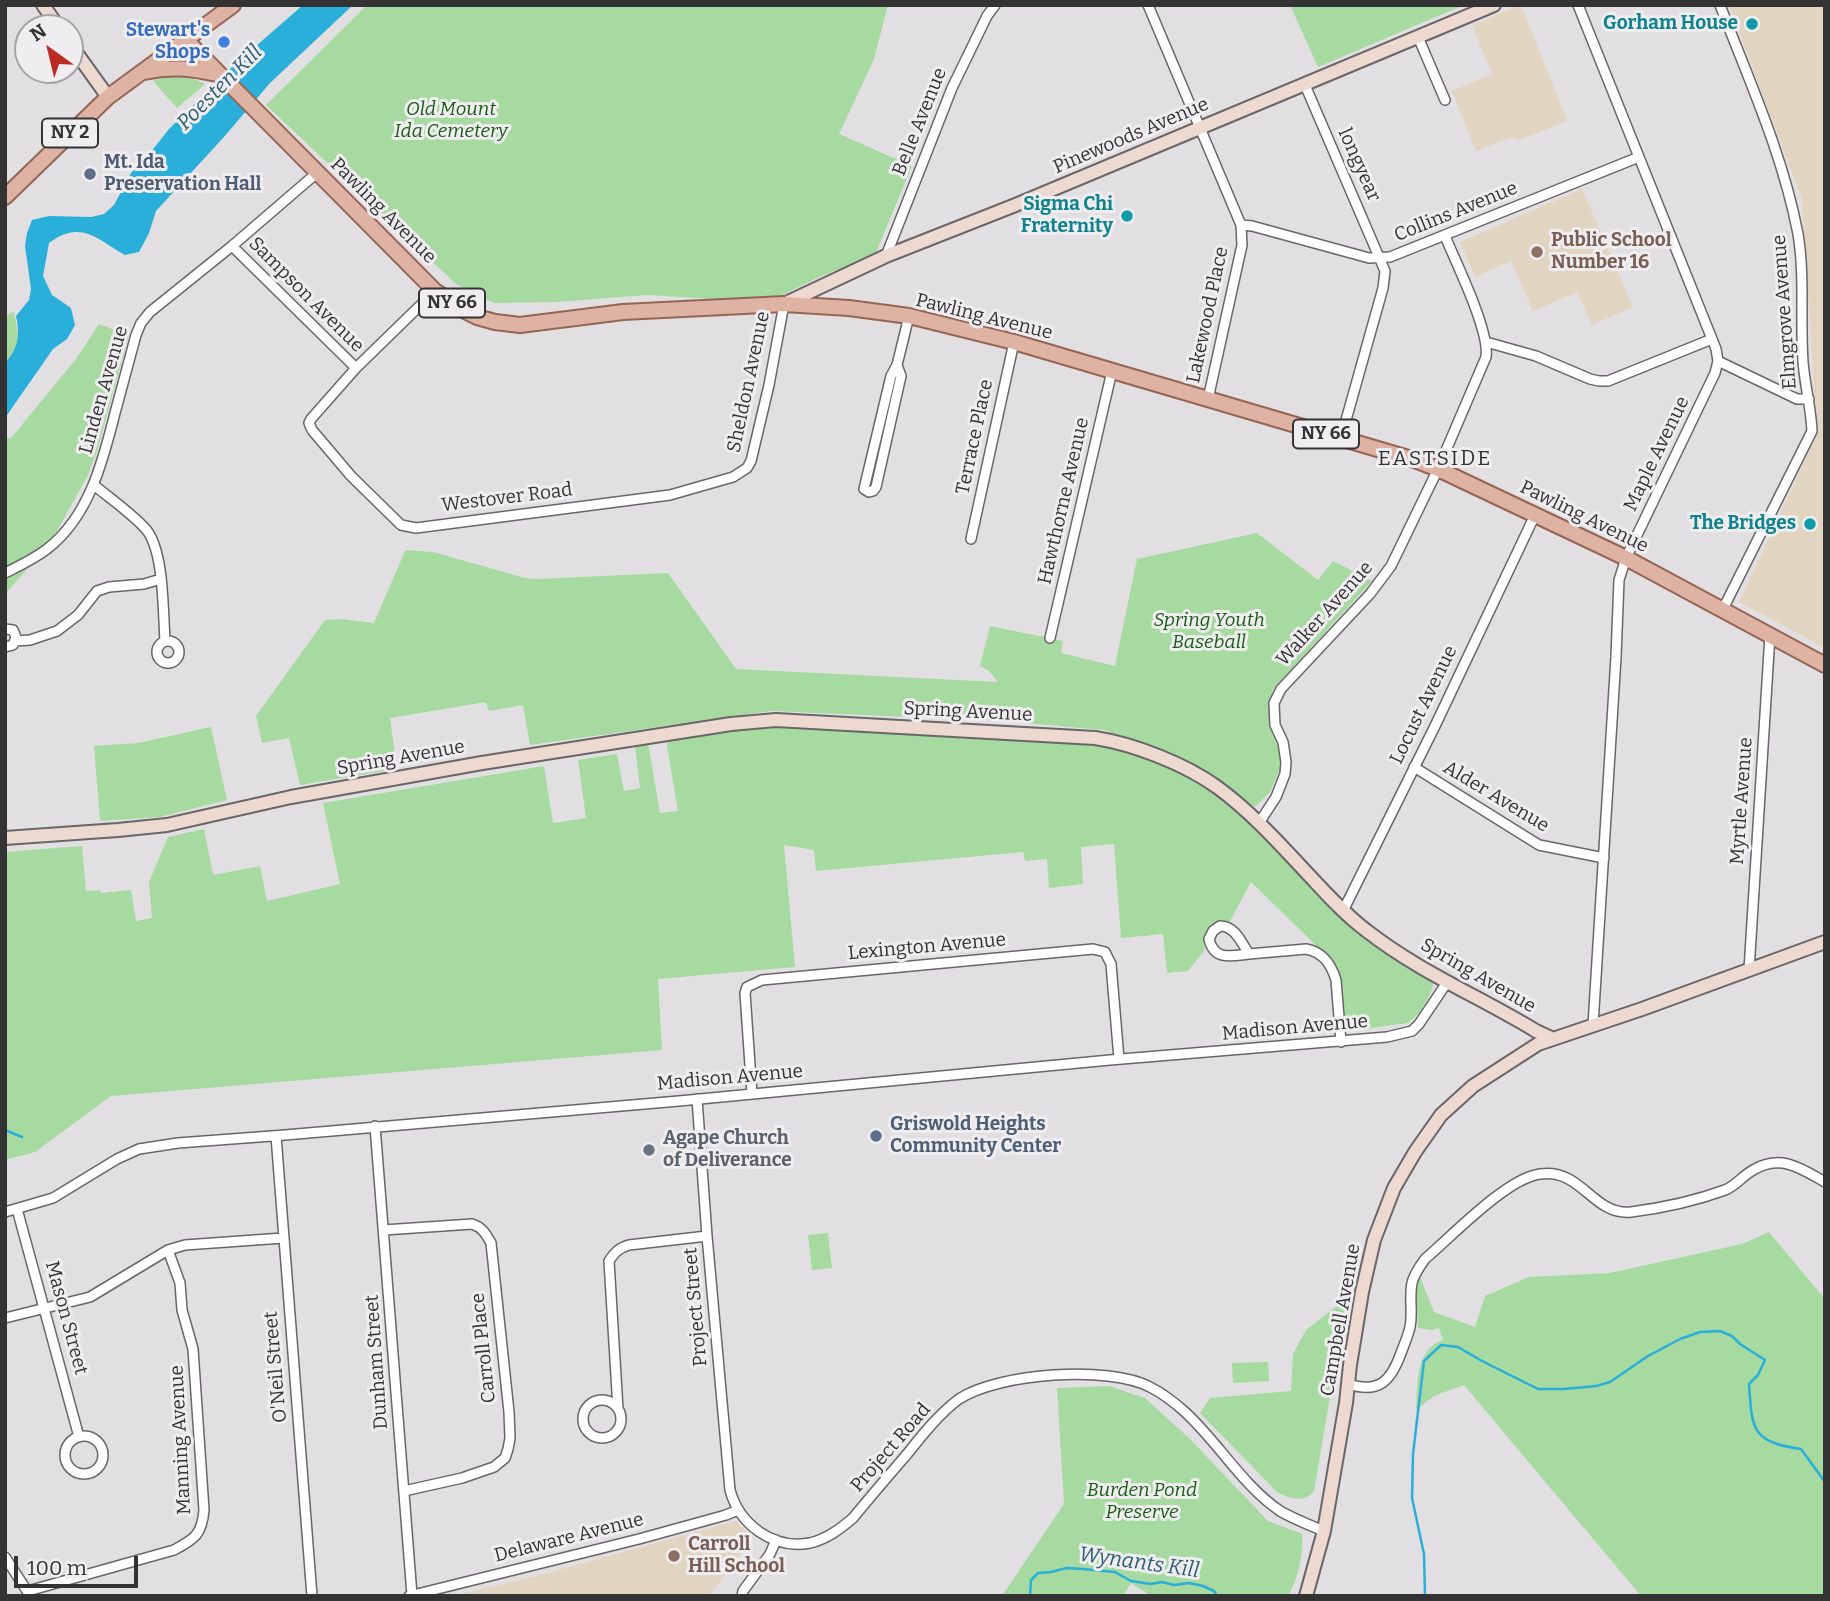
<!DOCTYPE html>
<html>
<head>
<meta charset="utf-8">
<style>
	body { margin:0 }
	#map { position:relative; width:1830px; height:1601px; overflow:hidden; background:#e2dfe2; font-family:Bitter,serif }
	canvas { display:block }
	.frame { position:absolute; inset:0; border:7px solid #343334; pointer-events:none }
	.north { position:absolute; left:14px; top:14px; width:70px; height:70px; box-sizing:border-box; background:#efedf0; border:2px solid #a4a3a5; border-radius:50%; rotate:326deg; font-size:19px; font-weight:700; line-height:28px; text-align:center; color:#343334 }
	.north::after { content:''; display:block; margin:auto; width:24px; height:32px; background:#ba2c23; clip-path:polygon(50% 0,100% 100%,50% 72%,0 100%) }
	.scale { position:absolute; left:14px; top:1556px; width:124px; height:32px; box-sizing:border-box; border:4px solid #343334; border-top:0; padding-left:9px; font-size:21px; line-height:24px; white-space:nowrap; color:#343334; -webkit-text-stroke:5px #efedf0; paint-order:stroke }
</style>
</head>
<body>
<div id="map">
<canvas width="1830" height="1601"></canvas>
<div class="frame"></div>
<div class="north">N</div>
<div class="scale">100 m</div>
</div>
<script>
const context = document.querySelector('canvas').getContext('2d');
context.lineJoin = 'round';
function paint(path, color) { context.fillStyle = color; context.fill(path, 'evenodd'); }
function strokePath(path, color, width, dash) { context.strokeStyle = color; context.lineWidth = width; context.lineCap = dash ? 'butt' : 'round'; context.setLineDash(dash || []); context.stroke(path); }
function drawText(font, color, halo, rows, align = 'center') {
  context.font = font + ' Bitter,serif'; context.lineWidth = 6; context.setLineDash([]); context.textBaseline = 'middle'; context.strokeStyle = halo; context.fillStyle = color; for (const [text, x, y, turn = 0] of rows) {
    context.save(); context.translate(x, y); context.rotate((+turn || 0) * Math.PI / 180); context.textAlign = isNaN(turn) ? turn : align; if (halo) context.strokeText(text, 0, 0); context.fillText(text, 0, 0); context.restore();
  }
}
const education = new Path2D(`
	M1521,5L1567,121L1519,140L1511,137L1476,151L1452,91L1492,74L1472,25Z
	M1729,5H1825V648L1739,602L1817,435L1802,199Z
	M1582,189L1633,307L1592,325L1577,292L1533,311L1511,261L1475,277L1460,242Z
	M736,1521L752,1538L709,1596H454L544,1574Z`);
const green = new Path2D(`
	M367,5H888L874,59L839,134L912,166L875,255L819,277L774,299H716L647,295L557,302L494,303L456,284L266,105Z
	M1290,5H1464L1318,67Z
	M167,76L189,77L205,84L177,108L153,81Z
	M14,311L21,353L5,364V317Z
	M99,324L129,335L97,451L88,475L57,531L23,574L5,594V438H11L76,359Z
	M1257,533L1318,580L1333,561L1372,581L1273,689L1269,706L1272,730L1283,762L1270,792L1256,806H1247L1214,776L1161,749L1104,730L1003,721L771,711L530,745L523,705L489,711L486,702L390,718L397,769L300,785L289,738L262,743L256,716L325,620L342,619L374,623L405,551L406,550L433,552L525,578L537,579L668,573L736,669L998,682L989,671L980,666L990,626L1063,641L1061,653L1115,666L1137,559Z
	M773,725L1107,744C1144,755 1180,770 1212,791C1220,796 1226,803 1234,808L1357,934L1432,979L1433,986L1428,999L1418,1014L1408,1023L1357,1030L1350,1026H1345L1341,980L1333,962L1251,882L1229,923L1223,922L1210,927L1206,934L1204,951L1188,971L1167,973L1163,934L1121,938L1114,844L1081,847L1083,884L1049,888L1047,859L1025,861L1023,852L816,871L814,850L784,845L795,967L658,979L662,1050L111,1096L35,1152L5,1160V852L82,846L86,891L100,890L101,893L131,890L136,921L152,918L149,882L168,837L204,829L213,875L260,866L267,901L340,884L323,803L544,766L553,823L586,818L578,760L617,754L624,791L640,788L635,745L648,743L660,813L678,811L667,746L669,739Z
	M211,727L227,800L160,817L100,821L94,746L138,743Z
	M1769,1232L1825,1299V1596H1641L1464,1385L1434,1396L1416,1410C1418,1385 1414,1350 1443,1340L1439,1328L1432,1330L1418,1328L1416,1290L1420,1277L1434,1312L1475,1327L1485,1296L1529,1277L1610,1273L1742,1244Z
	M828,1233L832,1268L812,1270L808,1235Z
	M1347,1298L1314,1491C1304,1504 1289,1498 1277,1492L1200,1413L1210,1398L1291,1391L1293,1354L1306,1330Z
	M1268,1362L1269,1381L1233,1383L1232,1363Z
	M1109,1386L1145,1398L1190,1439L1268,1521L1302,1534C1304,1553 1298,1579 1288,1596H1151L1131,1583L1123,1596H1002L1064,1504L1057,1388Z`);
const water = new Path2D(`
	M303,5H353L270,83L223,138L156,211L149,233L139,252L125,255C97,239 81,219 49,243L43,276L52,295L71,308L75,325L67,339L53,349L5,418V363C19,348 20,335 16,316L29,300L31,289L25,246L27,233L32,220L49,216L91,217L104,214L114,205L131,173L147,157L169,129L232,67Z`);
const stream = new Path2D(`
	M5,1130L22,1137
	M1030,1596L1031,1580L1038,1573L1051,1572L1067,1568L1083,1569L1115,1572L1131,1581L1151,1584L1162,1582L1174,1585L1189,1583L1203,1586L1214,1591L1217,1596
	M1425,1596L1424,1554L1412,1498L1413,1454L1424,1361L1441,1345L1458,1347L1482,1361L1538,1389H1564L1596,1386L1610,1382L1648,1356L1680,1339L1700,1332L1720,1331L1732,1336L1740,1344L1765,1360L1758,1375L1749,1384C1752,1429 1751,1442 1801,1449L1825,1482`);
const street = new Path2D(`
	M1148,5L1241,225L1242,245L1208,399
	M1578,5L1716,349L1718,361L1715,373L1626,558L1619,580L1616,657L1593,1025
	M1720,5C1749,80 1783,155 1798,234C1805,276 1800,320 1803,362C1805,386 1811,408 1812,431L1723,609
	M1418,37L1445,100
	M1305,85L1385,271L1383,288L1341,438
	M1241,225L1252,226L1369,258L1390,257L1639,157
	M232,246L356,368
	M886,256L952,88L987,16L995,5
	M435,291L356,368L311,419L309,423L312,430L351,476L401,525L416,528L670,495L733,477L747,468L751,461L769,385L784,304
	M1486,342L1536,356L1590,379L1599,381H1608L1712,339
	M1718,361L1797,399H1809
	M897,365L901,376L876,487L873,491L869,492L864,489L891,376L897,365L909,316
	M94,485C108,497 138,518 148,532C164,555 163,612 165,641
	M971,539L1014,342
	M5,573C19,566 34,559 47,549C89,517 103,461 115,413C122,387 129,361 136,335L141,323L150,312L232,246L318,172
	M5,629L13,630L16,637L13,645L5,647
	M1050,638L1112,371
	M157 652a11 11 0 1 1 22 0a11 11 0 1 1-22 0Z
	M16,641L30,640L57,631L78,615L97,591L109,587L144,584L161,579
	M1414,767L1539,845L1604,858
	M1259,823L1276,797L1285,774L1286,762L1283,742L1275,725L1274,703L1281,689L1370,594L1391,566L1438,469L1486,357C1490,331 1456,263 1445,236
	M1343,911L1435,726L1535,515
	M1220,926C1235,926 1241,942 1249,954C1231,956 1214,961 1209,939L1213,931Z
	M1249,954L1306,949C1323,952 1331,964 1336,980L1341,1042
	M1749,970L1770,635
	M752,1094L745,993L747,987L762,980L1093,949L1105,952L1111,964L1119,1059
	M697,1099L707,1236L730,1490C739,1524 773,1550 810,1543C827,1539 840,1529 853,1518C871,1496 890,1474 908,1453C923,1434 940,1413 959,1399C998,1373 1109,1365 1150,1387C1162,1393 1175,1403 1185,1412C1218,1442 1242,1485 1280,1511C1294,1519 1309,1525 1324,1531
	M375,1126L412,1595
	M276,1136L312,1596
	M17,1209L79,1437
	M5,1212L53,1198L117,1159L139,1149L178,1143L285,1135L679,1101L1110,1060L1387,1037L1412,1031L1419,1024L1448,981
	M384,1230L472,1224C482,1227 486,1234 491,1243L509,1412L510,1438L508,1449L505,1458L494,1467L462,1478L404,1491
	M5,1318L90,1297L168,1250L185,1245L283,1238
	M1348,1384C1379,1394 1391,1381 1401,1353C1404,1345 1408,1336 1410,1327C1413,1313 1409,1298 1412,1283C1414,1274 1420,1266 1425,1259C1452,1236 1507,1178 1540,1174C1582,1168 1593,1216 1631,1212C1662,1208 1695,1201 1725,1190C1736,1186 1744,1174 1755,1169C1782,1154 1802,1169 1825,1182
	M583 1419a19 19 0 1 1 38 0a19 19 0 1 1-38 0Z
	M618,1409L609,1261C615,1252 619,1248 629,1245L707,1236
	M65 1455a19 19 0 1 1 38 0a19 19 0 1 1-38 0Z
	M5,1557L29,1594
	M28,1591L174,1550C195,1539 202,1534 204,1510L193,1349L182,1310L180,1283L168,1250
	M409,1596L639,1539L726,1515L738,1510
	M742,1596L743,1591L770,1554L776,1540`);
const secondary = new Path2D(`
	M43,5L59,28
	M70,44L108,97
	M784,304L886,256L1013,206L1494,5
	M5,838L118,830L167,825L291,797L482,763L731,724L776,720L1095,738C1134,744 1185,764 1217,787C1250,811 1278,842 1306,872C1325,892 1344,914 1367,931C1418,971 1480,997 1536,1031L1551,1038
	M1306,1596L1324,1531L1346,1403L1350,1365L1362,1292L1374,1240L1394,1188L1415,1152L1441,1115L1473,1086L1538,1044L1642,1009L1825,942`);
const primary = new Path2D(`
	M186,40L435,291L463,310L477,317L495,322L520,325L623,312L784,304L849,308L909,316L1014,342L1415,460L1438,469L1626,558L1825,665
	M144,72C172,66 190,68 217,74
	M5,197L108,97L233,5`);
const markers = [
	[1752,24,7,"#0f9aa8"],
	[224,42,7,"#3f7fe0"],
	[90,174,7,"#5c6f8a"],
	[1127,216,7,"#0f9aa8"],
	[1537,252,7,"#8d6e63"],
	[1810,524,7,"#0f9aa8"],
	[876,1136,7,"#5c6f8a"],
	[649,1150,7,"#6b7280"],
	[674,1556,7,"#8d6e63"]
];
const shields = [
	[70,133,56],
	[452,303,66],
	[1326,434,66]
];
const shieldNames = [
	["NY 2",70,133],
	["NY 66",452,303],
	["NY 66",1326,434]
];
const cultureNames = [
	["Gorham House",1738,24],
	["Sigma Chi",1113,205],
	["Fraternity",1113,227],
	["The Bridges",1796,524]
];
const shopNames = [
	["Stewart's",210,31],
	["Shops",210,53]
];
const parkNames = [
	["Old Mount",451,110],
	["Ida Cemetery",451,132],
	["Spring Youth",1209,621],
	["Baseball",1209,643],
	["Burden Pond",1142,1491],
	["Preserve",1142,1513]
];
const streetNames = [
	["Belle Avenue",920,122,-68],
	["Pinewoods Avenue",1131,136,-23],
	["longyear",1359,165,66],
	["Pawling Avenue",383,211,45],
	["Collins Avenue",1456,212,-22],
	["Sampson Avenue",306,295,45],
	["Elmgrove Avenue",1785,312,-94],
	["Lakewood Place",1208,315,-78],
	["Pawling Avenue",984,317,14],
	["Sheldon Avenue",749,382,-78],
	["Linden Avenue",104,390,-74],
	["Terrace Place",975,437,-78],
	["Maple Avenue",1657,454,-64],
	["Westover Road",507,498,-7],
	["Hawthorne Avenue",1064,501,-77],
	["Pawling Avenue",1584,517,26],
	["Walker Avenue",1325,614,-48],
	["Locust Avenue",1424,705,-64],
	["Spring Avenue",968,712,3],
	["Spring Avenue",401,758,-10],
	["Alder Avenue",1496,797,31],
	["Myrtle Avenue",1742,801,-86],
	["Lexington Avenue",927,947,-5],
	["Spring Avenue",1478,976,30],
	["Madison Avenue",1295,1028,-5],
	["Madison Avenue",730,1078,-5],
	["Project Street",696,1307,-95],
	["Mason Street",66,1318,75],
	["Campbell Avenue",1341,1320,-80],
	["Carroll Place",484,1348,-96],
	["Dunham Street",377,1362,-94],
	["O'Neil Street",276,1367,-95],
	["Manning Avenue",181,1440,-93],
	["Project Road",891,1448,-49],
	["Delaware Avenue",569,1538,-14]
];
const serviceNames = [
	["Mt. Ida",104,163],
	["Preservation Hall",104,185],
	["Griswold Heights",890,1125],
	["Community Center",890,1147]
];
const educationNames = [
	["Public School",1551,241],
	["Number 16",1551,263],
	["Carroll",688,1545],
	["Hill School",688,1567]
];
const worshipNames = [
	["Agape Church",663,1139],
	["of Deliverance",663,1161]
];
const waterNames = [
	["Poesten Kill",220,88,-45],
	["Wynants Kill",1139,1563,8]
];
const neighbourhoodNames = [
	["EASTSIDE",1435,459]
];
paint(education, '#e1d5c1');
paint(green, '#a7daa1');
paint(water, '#29afd9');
strokePath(stream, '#29afd9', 2.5);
strokePath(street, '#686668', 12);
strokePath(secondary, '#686668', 16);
strokePath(primary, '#946554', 18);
strokePath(street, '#fff', 9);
strokePath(secondary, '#eed9d1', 12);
strokePath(primary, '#deb3a3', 14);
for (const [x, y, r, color] of markers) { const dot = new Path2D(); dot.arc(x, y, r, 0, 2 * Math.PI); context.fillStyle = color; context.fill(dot); strokePath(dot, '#efedf0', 2.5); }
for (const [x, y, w] of shields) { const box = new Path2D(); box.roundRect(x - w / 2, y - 14.5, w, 29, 5); context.fillStyle = '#efedf0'; context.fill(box); strokePath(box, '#343334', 2); }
drawText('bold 18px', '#343334', null, shieldNames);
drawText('bold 19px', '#0d838f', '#efedf0', cultureNames, 'right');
drawText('bold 19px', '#366cbe', '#efedf0', shopNames, 'right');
drawText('italic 19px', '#195c14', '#efedf0', parkNames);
drawText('19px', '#343334', '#efedf0', streetNames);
drawText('bold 19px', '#4e5e75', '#efedf0', serviceNames, 'left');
drawText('bold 19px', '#785e54', '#efedf0', educationNames, 'left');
drawText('bold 19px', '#5b616d', '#efedf0', worshipNames, 'left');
drawText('italic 21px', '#2d5f72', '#efedf0', waterNames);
context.letterSpacing = '2px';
drawText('21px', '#343334', '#efedf0', neighbourhoodNames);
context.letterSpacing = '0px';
</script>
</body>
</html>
